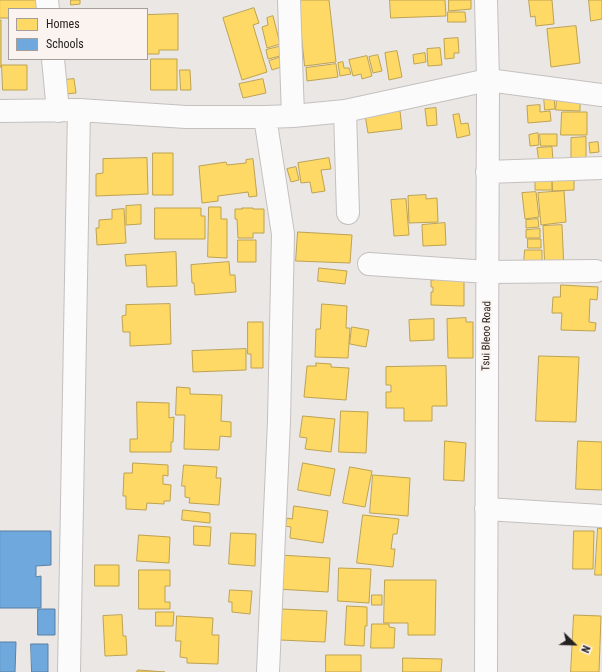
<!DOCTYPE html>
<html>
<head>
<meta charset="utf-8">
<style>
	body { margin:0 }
	#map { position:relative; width:602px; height:672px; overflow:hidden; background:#ebe7e4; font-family:"Roboto Condensed",sans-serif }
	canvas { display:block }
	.legend { position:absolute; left:8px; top:8px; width:140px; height:52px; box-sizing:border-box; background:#fbf3ef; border:1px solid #a59f9c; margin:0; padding:5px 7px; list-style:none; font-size:12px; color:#242120 }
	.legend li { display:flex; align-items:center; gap:8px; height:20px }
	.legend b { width:20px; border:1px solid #a59f9c }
	.north { position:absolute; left:554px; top:624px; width:40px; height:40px; -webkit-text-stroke:3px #fbf3ef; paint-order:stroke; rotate:113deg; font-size:11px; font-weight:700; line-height:16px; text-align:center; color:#242120 }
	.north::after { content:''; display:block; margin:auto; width:14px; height:18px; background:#242120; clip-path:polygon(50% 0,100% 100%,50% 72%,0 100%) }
</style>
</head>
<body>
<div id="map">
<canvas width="602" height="672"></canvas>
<ul class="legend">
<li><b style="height:11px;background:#ffd966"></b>Homes</li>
<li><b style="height:11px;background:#6fa8dc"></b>Schools</li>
</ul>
<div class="north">N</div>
</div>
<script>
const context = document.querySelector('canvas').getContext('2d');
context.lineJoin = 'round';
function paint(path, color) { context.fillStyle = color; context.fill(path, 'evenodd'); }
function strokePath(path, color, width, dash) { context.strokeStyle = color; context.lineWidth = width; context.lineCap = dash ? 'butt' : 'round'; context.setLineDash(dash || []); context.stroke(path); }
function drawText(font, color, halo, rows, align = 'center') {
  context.font = font + ' "Roboto Condensed",sans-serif'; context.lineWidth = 4; context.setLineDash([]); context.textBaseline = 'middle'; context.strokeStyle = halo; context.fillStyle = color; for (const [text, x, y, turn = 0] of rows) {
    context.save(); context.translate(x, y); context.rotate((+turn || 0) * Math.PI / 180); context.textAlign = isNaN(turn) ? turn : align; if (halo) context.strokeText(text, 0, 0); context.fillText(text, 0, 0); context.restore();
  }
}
const homes = new Path2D(`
	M0,0H39V9H9V18H0Z
	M71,0H80V4L71,5Z
	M298,0H329L336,62L305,66Z
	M390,0H445L446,16L391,18Z
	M449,0H471V9L449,11Z
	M529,0H552L554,24L536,26L535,16L531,17Z
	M589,0H602V19L591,21Z
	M254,8L259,23L253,25L267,72L242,80L223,18Z
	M448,12H465L466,22H448Z
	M178,14V50H159V54H147V15Z
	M273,16L280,44L267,48L262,27L268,25L267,18Z
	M0,20H1V67H0Z
	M576,26L580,63L551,67L547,29Z
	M458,38L459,53H454V58L445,59L444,39Z
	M282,46L284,55L268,59L266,50Z
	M440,48L442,65L428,66L427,49Z
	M397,51L402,77L389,80L385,53Z
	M425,53L426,62L414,64L413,55Z
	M378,55L382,71L373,73L369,57Z
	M367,56L372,76L362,79L361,74L353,76L349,60Z
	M282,57L284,66L272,70L269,61Z
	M151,59H177V90H151Z
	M343,62L344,68H349L351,74L340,76L338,63Z
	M336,64L338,77L307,81L306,68Z
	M2,65H27V90H3Z
	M180,70H190L191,90H181Z
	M74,79L76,93L66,94L64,80Z
	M263,79L266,93L243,98L239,84Z
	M544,96H554L555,109L545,110Z
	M557,99H580V111L556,110Z
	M540,105V112L550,111L551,121L528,123L527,106Z
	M436,108L437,125L427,126L425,109Z
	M400,111L402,129L368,133L365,115Z
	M562,112H587V135H561Z
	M459,114L461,124L468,123L470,135L457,138L453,115Z
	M538,133L539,145L530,146L529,135Z
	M540,134H557V146H541Z
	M586,137V162H571V138Z
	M598,142L599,152L590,153L589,143Z
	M552,147L553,161L539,162L537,148Z
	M153,153H173V195H153Z
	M147,158L148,194L96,196V174L103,173V159Z
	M329,158L331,169L321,170L325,191L312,193L310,182L301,183L298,163Z
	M253,159L257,196L249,197L248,192L218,196V201L202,203L199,166L226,162L227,165L246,163V160Z
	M296,167L299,180L291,182L287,169Z
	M552,174L574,176V190L553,191Z
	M552,175V190H535V176Z
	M564,191L566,222L541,225L538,193Z
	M536,192L539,217L525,219L522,193Z
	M426,195V199L437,198L438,222L409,223L408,196Z
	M406,199L409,235L394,236L391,200Z
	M141,205V224L126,225V206Z
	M209,207H221V219H227V258L208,257Z
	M155,208H201V216H205V239H155Z
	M242,208H253V209H264V233H253V238H238L237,219H235V209H242Z
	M124,209L126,243L97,245L96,228H99V220L112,219V210Z
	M538,219L539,227L526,228V220Z
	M445,223L446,245L423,246L422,225Z
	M562,225L564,270L545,271L543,226Z
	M540,229V238H526V230Z
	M298,232L352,235L350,263L296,261Z
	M528,239H541V248H528Z
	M238,240H256V262H238Z
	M525,250H542V263H524Z
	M176,252L177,286L147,287L146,265L126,266L125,255Z
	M229,262L230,275H235L236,292L195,295L194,283H192L191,265Z
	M319,268L347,271L345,284L318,281Z
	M434,275L464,278V306L431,305V292H433V287H431V280H434Z
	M561,285L598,287L597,300L590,299L589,322L596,323L595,331L561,330L562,313H552L553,297H560Z
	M170,304L171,344L130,346V332H123L122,316L126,315V305Z
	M322,304L347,306L346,328H350L348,358L315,357L316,329H320Z
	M466,318V322H473V358H448L447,319Z
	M434,319V340L410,341L409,320Z
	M248,322H263V368H251V354H248Z
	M352,327L369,330L366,347L350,344Z
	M246,349V370L193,372L192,351Z
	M539,356L579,357L576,422L536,421Z
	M316,363L331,364V367L349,368L346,400L304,397L307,366H316Z
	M446,366L447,406H432V421H404V408H386V392H391V385H386V367Z
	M177,387L190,388V394L222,395L221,421L231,422V437L220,436L219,450L184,449L185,415H176Z
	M137,402L169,403V418L174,417L173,442H171V452H130V439H137Z
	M341,411L368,412L366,453L339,452Z
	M303,416L335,419L331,452L305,449L307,438L300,437Z
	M445,441L466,443L464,481L444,480Z
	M578,441L602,442V490L576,489Z
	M133,463L168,465V476L163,475V484L171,485L170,501H164V504L147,503L146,510L126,509V496H123L124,473H132Z
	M303,463L335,469L330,496L298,490Z
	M184,465L217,467L216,478H221L219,505L189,503L190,498L185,497V486H182Z
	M350,467L372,471L365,507L343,503Z
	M373,475L410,478L408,516L370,513Z
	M294,506L328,511L323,543L290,538L291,527L285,526L287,518L292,519Z
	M183,510L210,513V523L182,520Z
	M363,515L399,519L397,534H393L391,549H395L393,567L357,563Z
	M194,526L211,527L210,546L194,545Z
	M598,528L602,529V575H595Z
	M574,531H594L593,569H573Z
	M231,533L256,534L255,566L229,564Z
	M139,535L170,537L169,563L137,561Z
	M279,555L330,558L328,592L277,589Z
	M95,565H119V586H95Z
	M339,568L371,569L369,603L338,601Z
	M139,570H170V586H165V602H170V609H139Z
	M385,580H436L435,635H408V623H384Z
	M230,590L252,591L250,614L232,612V602H229Z
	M372,595H382V605H372Z
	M347,606L367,607V626H365L364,646L345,645Z
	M281,609L327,611L325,642L280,640Z
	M156,612H174L173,626H156Z
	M122,615L123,636H126L127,655L105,656L103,616Z
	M574,615L601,616L599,672H571Z
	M177,616L213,618L212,635H219L218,664L187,663V658L180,657L181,641H176Z
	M372,624H389V627L395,628L394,648H371Z
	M326,655H361V672H326Z
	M403,658L442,659L441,672H403Z
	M138,670L165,672H137Z`);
const schools = new Path2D(`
	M0,531H51V565L36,566V577L41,576V608H0Z
	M38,609H55V635H38Z
	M0,642H16L15,672H0Z
	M31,644H48V672H32Z`);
const minor = new Path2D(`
	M47,0L48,9
	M289,0L293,116
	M53,59L58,111
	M0,111L79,110L186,117H265L293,116L345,111L488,80L602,95
	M345,111L348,213
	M265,117L283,234L279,421L268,672
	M487,172L602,168
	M369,264L488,272L596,271
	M486,509L602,516
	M69,672L79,110
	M486,672L488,80L486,0`);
const streetNames = [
	["Tsui Bleoo Road",487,336,-89]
];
paint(homes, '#ffd966');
strokePath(homes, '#bda251', 1);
paint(schools, '#6fa8dc');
strokePath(schools, '#5880a4', 1);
strokePath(minor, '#c4c0bf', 24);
strokePath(minor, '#fcfbfb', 22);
drawText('11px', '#242120', '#fbf3ef', streetNames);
</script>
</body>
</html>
